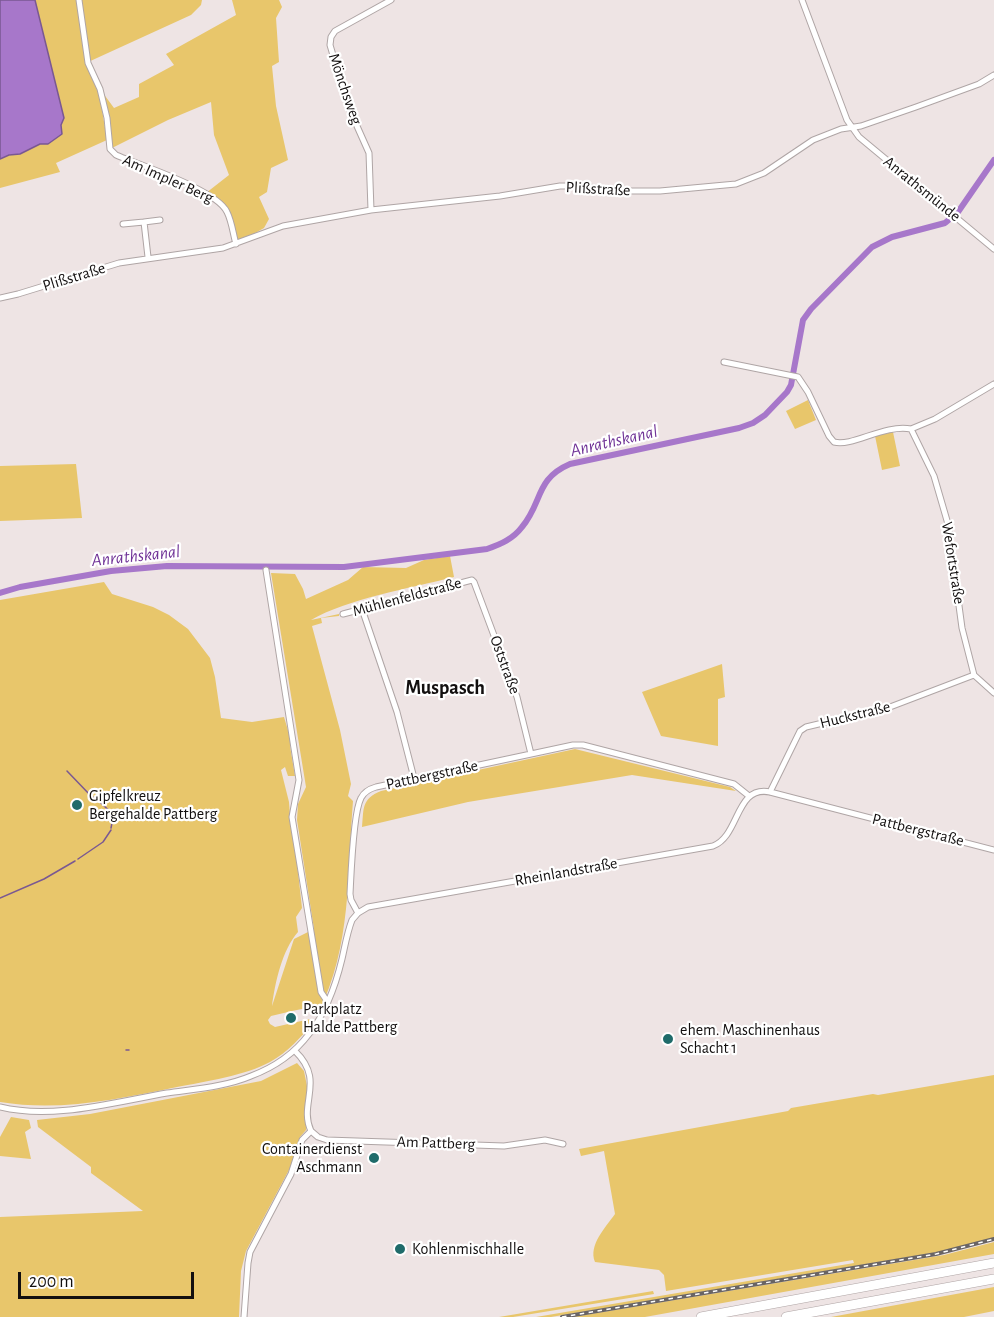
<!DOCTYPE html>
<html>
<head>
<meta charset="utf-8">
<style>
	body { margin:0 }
	#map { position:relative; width:994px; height:1317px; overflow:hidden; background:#eee4e4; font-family:"Alegreya Sans",sans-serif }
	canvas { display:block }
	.scale { position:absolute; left:18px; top:1272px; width:176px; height:27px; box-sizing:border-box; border:3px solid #120f0f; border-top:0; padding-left:8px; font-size:18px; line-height:21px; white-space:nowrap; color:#120f0f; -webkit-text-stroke:4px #fff; paint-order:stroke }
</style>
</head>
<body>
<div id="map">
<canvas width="994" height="1317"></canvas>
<div class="scale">200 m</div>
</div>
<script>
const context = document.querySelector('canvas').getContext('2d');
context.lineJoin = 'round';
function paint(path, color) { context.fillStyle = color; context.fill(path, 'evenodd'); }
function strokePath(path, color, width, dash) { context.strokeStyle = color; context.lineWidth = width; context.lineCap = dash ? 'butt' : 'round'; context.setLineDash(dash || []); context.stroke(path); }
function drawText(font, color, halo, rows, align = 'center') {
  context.font = font + ' "Alegreya Sans",sans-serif'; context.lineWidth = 4.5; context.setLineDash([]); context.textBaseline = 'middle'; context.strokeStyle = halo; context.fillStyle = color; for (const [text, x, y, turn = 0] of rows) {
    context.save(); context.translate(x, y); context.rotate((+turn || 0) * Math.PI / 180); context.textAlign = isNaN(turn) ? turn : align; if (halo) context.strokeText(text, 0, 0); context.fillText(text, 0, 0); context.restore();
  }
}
const green = new Path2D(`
	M35,0H202L201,5L191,15L86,63L100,97L107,140L56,163L60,172L0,188V159L9,155L20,154L40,144H48L62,134Z
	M232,0H279L282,7L276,18L279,62L272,66L276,106L288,160L271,168L267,192L259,197L269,219L264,228L236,244L227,212L206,193L229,175L214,135L211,102L168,120L110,149L100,89L114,108L139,97V84L174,65L166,54L236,15Z
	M808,400L816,420L795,429L786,411Z
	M893,432L900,466L882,470L875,436Z
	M76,464L82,518L0,521V466Z
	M450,556L454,577C411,588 347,599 311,620L339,614V616L321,618L322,623L312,626L340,730L351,784L348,796L353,801C347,875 352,945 318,1014H314L307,1008L292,1011L293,1016L289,1017L288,1012L271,1016L268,1020L270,1024L275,1027L310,1019H313L314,1022C301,1037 288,1052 270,1062C247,1075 204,1082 177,1087C118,1099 60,1112 0,1102V600L104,582L112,594L153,607L169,615L188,629L210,658L215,677L221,718L252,722L284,717L290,737V746L295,776H288L285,767L281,770L289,802L291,828L295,845L302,908L296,917L298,932C282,950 275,983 272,1006L294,939L314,929L297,820L298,804L306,787L271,573L295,574L303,589L306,599L348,580L363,567L406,568L424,560Z
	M722,664L725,697L718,699V746L661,736L642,692Z
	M575,749L730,787L736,791L632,775L468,802L362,827C364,809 361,799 381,791Z
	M297,1063L304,1071L307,1086L306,1130L300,1137L290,1168L246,1251L241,1271L239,1317H0V1217L143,1211L91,1173V1167L38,1127L37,1120L90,1114L261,1081Z
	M994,1075V1238L944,1251L551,1317H536L854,1263L853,1260L666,1291L664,1275L659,1270L595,1262C588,1245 606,1227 615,1214L604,1151L581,1156L579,1149L788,1111L791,1108L873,1094L878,1095Z
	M11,1117L29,1120L31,1128L25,1132L31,1159L0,1156V1137Z
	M994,1242V1254L645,1317H573L944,1255Z
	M994,1287V1311L964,1317H831Z
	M653,1291L654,1294L513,1317H499Z`);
const water = new Path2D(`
	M0,0H35L64,118L61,125L62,134L48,144H40L20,154L9,155L0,159Z`);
const stream = new Path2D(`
	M67,771L91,796
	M93,797C105,806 115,812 111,828
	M78,859L103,842L111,830
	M0,898L44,879L75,861
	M126,1050H129`);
const canal = new Path2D(`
	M0,593L20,587L111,571L167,566L344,567L487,549C501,544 513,539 522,527C543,502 535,479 570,464L739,428L753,423L765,415L787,392L791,385L803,320L811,309L872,247L892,237L945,223L958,212L994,160`);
const street = new Path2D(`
	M79,0L88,63L100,89L107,118L110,149L116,155C140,165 217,190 227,212C232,222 233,234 236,244
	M802,0L847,120L859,137L994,249
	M371,210L369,153L348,106L330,45L331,37L335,31L391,0
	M144,222L160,220
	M123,224L144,222L148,257
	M0,298L18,294L119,263L223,248L283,226L371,210L500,196L560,186H579L625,191H660L736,184L764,173L813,140L841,129L861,126L916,107L979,84L994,75
	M724,362L798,377L808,392L829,436L834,442C853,447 884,424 911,429
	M994,384L935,419L911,429L934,476L948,524L962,628L974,675L994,693
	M266,570L299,780L292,817L321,992L327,1001
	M362,609L397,712L414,778
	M343,614L472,580L474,582L517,697L531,754
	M770,792L800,731L806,727L890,707L974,675
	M358,913L351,900L350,894C351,875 353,813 361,798C364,792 369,789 376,787L531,754L573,745H583L734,784L749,796
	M0,1107C53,1120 114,1102 167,1093C194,1089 225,1087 251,1076C275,1067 294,1054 309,1034C325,1014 336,984 342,959C345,946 347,933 352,920L358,913L368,907L713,846C740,836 735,785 770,792L994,850
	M311,1131L318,1137L327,1140L504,1146L545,1140L563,1144
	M244,1317L248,1263L250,1252L291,1174L302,1140L311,1131C298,1103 326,1081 295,1051`);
const highway = new Path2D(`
	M701,1317L994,1263
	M786,1317L994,1279`);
const rail = new Path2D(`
	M562,1317L936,1254L994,1239`);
const markers = [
	[77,805,6,"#1f6b6a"],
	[291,1018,6,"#1f6b6a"],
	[668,1039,6,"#1f6b6a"],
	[374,1158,6,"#1f6b6a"],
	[400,1249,6,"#1f6b6a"]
];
const streetNames = [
	["Mönchsweg",345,89,71],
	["Am Impler Berg",168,179,24],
	["Plißstraße",598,189,3],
	["Anrathsmünde",922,189,39],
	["Plißstraße",74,277,-17],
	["Wefortstraße",953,563,81],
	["Mühlenfeldstraße",407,597,-15],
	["Oststraße",505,665,70],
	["Huckstraße",855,715,-14],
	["Pattbergstraße",432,775,-12],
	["Pattbergstraße",918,830,14],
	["Rheinlandstraße",566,872,-10],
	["Am Pattberg",436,1143,2]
];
const poiNames = [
	["Gipfelkreuz",89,796],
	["Bergehalde Pattberg",89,814],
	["Parkplatz",303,1009],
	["Halde Pattberg",303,1027],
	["ehem. Maschinenhaus",680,1030],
	["Schacht 1",680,1048],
	["Containerdienst",362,1149,"right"],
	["Aschmann",362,1167,"right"],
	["Kohlenmischhalle",412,1249]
];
const waterNames = [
	["Anrathskanal",614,441,-13],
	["Anrathskanal",136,556,-6]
];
const quarterNames = [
	["Muspasch",445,688]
];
paint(green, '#e8c66b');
paint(water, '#a777ca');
strokePath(water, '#7a5892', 1.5);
strokePath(stream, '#7a5892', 1.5);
strokePath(canal, '#a777ca', 6);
strokePath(street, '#afa5a5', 7);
strokePath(highway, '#afa5a5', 10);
strokePath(street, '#fff', 5);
strokePath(highway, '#fff', 9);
strokePath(rail, '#696464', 4);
strokePath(rail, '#fff', 1.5, [4.5]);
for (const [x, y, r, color] of markers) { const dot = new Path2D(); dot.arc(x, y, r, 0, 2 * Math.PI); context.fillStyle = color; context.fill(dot); strokePath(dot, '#fff', 2); }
drawText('16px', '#120f0f', '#fff', streetNames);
drawText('16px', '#120f0f', '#fff', poiNames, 'left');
drawText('italic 18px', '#703397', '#fff', waterNames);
drawText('bold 20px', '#120f0f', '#fff', quarterNames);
</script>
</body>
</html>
